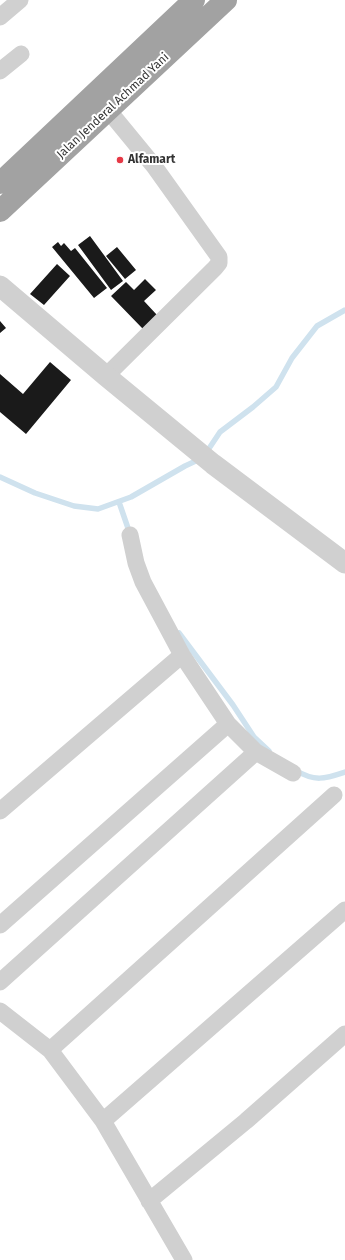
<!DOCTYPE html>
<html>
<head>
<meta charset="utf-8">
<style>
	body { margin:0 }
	canvas { display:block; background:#fff }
</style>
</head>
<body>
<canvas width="345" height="1260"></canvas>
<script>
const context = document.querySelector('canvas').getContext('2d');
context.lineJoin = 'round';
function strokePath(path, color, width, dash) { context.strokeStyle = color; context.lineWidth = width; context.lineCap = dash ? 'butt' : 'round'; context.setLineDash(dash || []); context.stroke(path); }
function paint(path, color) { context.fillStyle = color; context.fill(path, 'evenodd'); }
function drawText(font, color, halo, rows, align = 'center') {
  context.font = font + ' "Fira Sans",sans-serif'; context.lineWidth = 4; context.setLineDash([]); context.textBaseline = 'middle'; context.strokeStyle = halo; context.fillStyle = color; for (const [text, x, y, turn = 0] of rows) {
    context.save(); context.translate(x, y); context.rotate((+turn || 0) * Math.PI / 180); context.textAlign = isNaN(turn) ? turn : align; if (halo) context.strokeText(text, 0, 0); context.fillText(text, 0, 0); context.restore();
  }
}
const stream = new Path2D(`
	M206,453L220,432L253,407L276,387L292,358L317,326L345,310
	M0,477L35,493L74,506L98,509L131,497L185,466L200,459
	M119,502L130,534
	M179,633L233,705L254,737L269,751
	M295,770C315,782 324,779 345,772`);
const building = new Path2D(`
	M90,236L123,281L111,290L78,245Z
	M58,242L61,246L64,243L71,251L75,248L107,288L94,298L52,247Z
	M117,247L136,270L125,279L106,256Z
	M57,264L70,276L44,305L30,294Z
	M145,279L156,290L144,301L157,315L143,329L111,296L126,282L134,290Z
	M0,321L6,328L0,333Z
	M50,362L71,380L26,434L0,412V374L23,394Z`);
const minor = new Path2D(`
	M0,17L20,0
	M0,71L21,54
	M106,376L215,268L219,263V257L154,166L108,110
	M130,535L136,563L143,582L182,655L228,724L256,752L293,773
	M0,811L182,655
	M0,925L228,724
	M0,982L256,752
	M0,1011L50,1050L103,1121L184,1260
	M50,1050L334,795
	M103,1121L345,910
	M149,1201L246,1121L345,1034`);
const tertiary = new Path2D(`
	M0,286L106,376L213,464L345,563`);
const trunk = new Path2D(`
	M0,183L194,0
	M0,211L226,0`);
const markers = [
	[120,160,4,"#e63946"]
];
const streetNames = [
	["Jalan Jenderal Achmad Yani",113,106,-43]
];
const poiNames = [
	["Alfamart",128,160]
];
strokePath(stream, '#cfe2ee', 5.5);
paint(building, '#1a1a1a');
strokePath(minor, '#d0d0d0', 17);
strokePath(tertiary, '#d0d0d0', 21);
strokePath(trunk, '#a2a2a2', 22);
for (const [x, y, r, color] of markers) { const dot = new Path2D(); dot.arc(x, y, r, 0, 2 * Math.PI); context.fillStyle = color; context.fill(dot); strokePath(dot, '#fff', 1.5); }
drawText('12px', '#333', '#fff', streetNames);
drawText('bold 12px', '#333', '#fff', poiNames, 'left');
</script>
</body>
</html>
